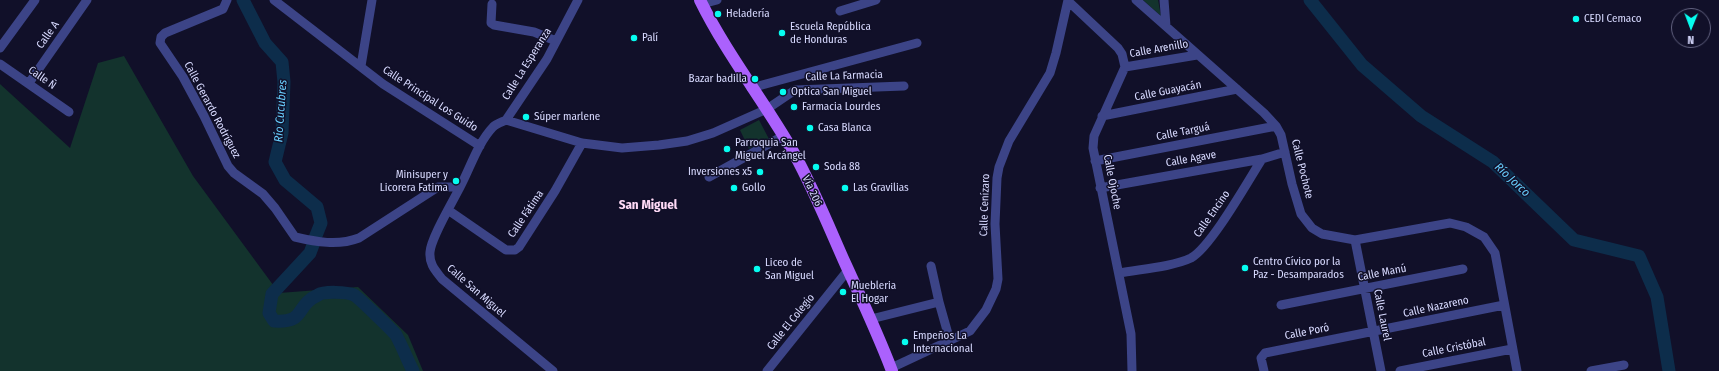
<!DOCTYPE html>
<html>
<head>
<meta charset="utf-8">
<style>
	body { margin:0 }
	#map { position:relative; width:1719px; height:371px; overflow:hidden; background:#111029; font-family:"Fira Sans Condensed",sans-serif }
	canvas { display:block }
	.north { position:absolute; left:1671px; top:8px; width:40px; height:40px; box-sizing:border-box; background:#111029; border:1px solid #61617f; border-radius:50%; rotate:181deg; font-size:11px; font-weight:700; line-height:16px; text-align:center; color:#d8daff }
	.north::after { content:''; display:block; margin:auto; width:14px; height:18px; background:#06fdf0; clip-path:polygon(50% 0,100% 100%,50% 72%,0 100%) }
</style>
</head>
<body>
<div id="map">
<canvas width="1719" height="371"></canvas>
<div class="north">N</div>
</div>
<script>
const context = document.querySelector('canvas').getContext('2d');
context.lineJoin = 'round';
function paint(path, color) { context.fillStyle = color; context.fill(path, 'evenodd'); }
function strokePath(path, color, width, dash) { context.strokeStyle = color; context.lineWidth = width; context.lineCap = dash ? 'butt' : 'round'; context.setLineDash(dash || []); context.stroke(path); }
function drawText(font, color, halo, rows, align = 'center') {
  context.font = font + ' "Fira Sans Condensed",sans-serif'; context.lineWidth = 3; context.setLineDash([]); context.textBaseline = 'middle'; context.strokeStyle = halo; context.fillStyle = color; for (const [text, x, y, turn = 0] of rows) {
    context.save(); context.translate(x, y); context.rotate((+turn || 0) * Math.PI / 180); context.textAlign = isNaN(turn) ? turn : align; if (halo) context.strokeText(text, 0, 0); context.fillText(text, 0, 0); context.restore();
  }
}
const green = new Path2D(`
	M1143,0H1158L1161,16Z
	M124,56L193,176L279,293L358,287L408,335L423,371H0V84L70,148L98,63Z
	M759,120L769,139L749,149L740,130Z`);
const river = new Path2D(`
	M243,0L265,43L282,62L284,82L282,133L275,162L285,180L317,207L321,223L315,238
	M1310,0L1362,65L1421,116L1493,162L1574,240L1639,256L1657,297L1669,371
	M313,245L310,253L272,294L269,313L274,321C307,323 294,306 318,295C324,291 347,292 354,295C358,297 393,331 396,335C402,346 407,359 413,371`);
const minor = new Path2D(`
	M227,0L223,9L165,33L161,37L160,43L183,77L204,116L228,166L234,173L263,194L275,208L295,237C316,242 338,246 359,238L438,187H460
	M274,0L383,84L480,146
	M1136,0L1264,113L1276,126L1281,135L1292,184L1301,214L1312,228L1322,234L1355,240L1450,223L1466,227L1484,237L1495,253L1517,371
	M1164,0L1166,26
	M1068,1L1118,48L1122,54L1125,67L1094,136L1093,148L1131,334L1132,371
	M492,4L491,23L494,25L534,32L556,41
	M702,4L717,0
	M840,11L876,0
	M0,48L35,0
	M0,64L69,112
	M361,66L372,0
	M1125,67L1197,55
	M29,83L87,0
	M751,88L917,43
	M1102,116L1237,89
	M506,120L547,59L578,0
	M1095,161L1276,126
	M709,177L783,136
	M1100,188L1262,159L1285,152
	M448,210L506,250H515L519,247L555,191L582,143
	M1355,240L1381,371
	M931,266L939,302
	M1119,273C1141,269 1172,267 1191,258C1211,247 1248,181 1262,159
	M1281,305L1463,269
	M871,319L939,302L950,341
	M891,368L970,331L986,310L996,289L998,279L995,224L997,178L999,167L1009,141L1050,73L1056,53L1068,0
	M553,371L442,279C435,270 429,264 430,252C431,238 452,203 459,189C470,169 477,144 493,127C496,124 502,122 506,120L582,143L622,148L659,145L687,141L713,133L767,109L795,90L904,86
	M767,371L848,270
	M1264,371L1261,358L1265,353L1504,305
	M1400,371L1512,349
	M1591,371L1624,365`);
const major = new Path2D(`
	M700,0C727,55 765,102 795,155C814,190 829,227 845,263C861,298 878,334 892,371`);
const markers = [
	[718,14,4,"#06fdf0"],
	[1576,19,4,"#06fdf0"],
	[782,33,4,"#06fdf0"],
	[634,38,4,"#06fdf0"],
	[755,79,4,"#06fdf0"],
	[783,92,4,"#06fdf0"],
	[794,107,4,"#06fdf0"],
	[526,117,4,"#06fdf0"],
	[810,128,4,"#06fdf0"],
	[727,149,4,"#06fdf0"],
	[816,167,4,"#06fdf0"],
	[760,172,4,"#06fdf0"],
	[456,181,4,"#06fdf0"],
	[734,188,4,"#06fdf0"],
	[845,188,4,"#06fdf0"],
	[1245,268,4,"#06fdf0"],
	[757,269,4,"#06fdf0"],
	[843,292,4,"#06fdf0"],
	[905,342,4,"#06fdf0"]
];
const poiNames = [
	["Heladería",726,14],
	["CEDI Cemaco",1584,19],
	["Escuela República",790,27],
	["de Honduras",790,40],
	["Palí",642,38],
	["Bazar badilla",747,79,"right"],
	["Optica San Miguel",791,92],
	["Farmacia Lourdes",802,107],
	["Súper marlene",534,117],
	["Casa Blanca",818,128],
	["Parroquia San",735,143],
	["Miguel Arcángel",735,156],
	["Soda 88",824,167],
	["Inversiones x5",752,172,"right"],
	["Minisuper y",448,175,"right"],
	["Licorera Fatima",448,188,"right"],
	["Gollo",742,188],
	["Las Gravilias",853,188],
	["Centro Cívico por la",1253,262],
	["Paz - Desamparados",1253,275],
	["Liceo de",765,263],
	["San Miguel",765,276],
	["Muebleria",851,286],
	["El Hogar",851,299],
	["Empeños La",913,336],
	["Internacional",913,349]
];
const streetNames = [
	["Calle A",48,35,-55],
	["Calle Arenillo",1159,49,-10],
	["Calle La Esperanza",527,64,-58],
	["Calle La Farmacia",844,76,-2],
	["Calle Ñ",42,78,35],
	["Calle Guayacán",1168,91,-11],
	["Calle Principal Los Guido",430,99,33],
	["Calle Gerardo Rodríguez",212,110,62],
	["Calle Targuá",1183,132,-11],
	["Calle Agave",1191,159,-10],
	["Calle Pochote",1302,169,76],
	["Calle Ojoche",1112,182,79],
	["Vía 206",812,191,65],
	["Calle Cenízaro",985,205,-88],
	["Calle Fátima",526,214,-56],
	["Calle Encino",1212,214,-55],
	["Calle Manú",1382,273,-11],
	["Calle San Miguel",476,291,41],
	["Calle Nazareno",1436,307,-12],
	["Calle Laurel",1382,315,79],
	["Calle El Colegio",791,322,-51],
	["Calle Poró",1307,332,-11],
	["Calle Cristóbal",1454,348,-11]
];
const waterNames = [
	["Río Cucubres",281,111,-86],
	["Río Jorco",1512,180,43]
];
const quarterNames = [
	["San Miguel",648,205]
];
paint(green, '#13332d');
strokePath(river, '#0d2d4b', 13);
strokePath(minor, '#3c4487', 9);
strokePath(major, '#ab61fd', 12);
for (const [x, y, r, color] of markers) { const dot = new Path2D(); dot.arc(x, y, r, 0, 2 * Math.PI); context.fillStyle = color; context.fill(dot); strokePath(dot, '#111029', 1.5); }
drawText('11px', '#d8daff', '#111029', poiNames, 'left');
drawText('11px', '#d8daff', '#111029', streetNames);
drawText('italic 12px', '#68cffe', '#111029', waterNames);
drawText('bold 13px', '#ffdaf7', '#111029', quarterNames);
</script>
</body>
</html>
